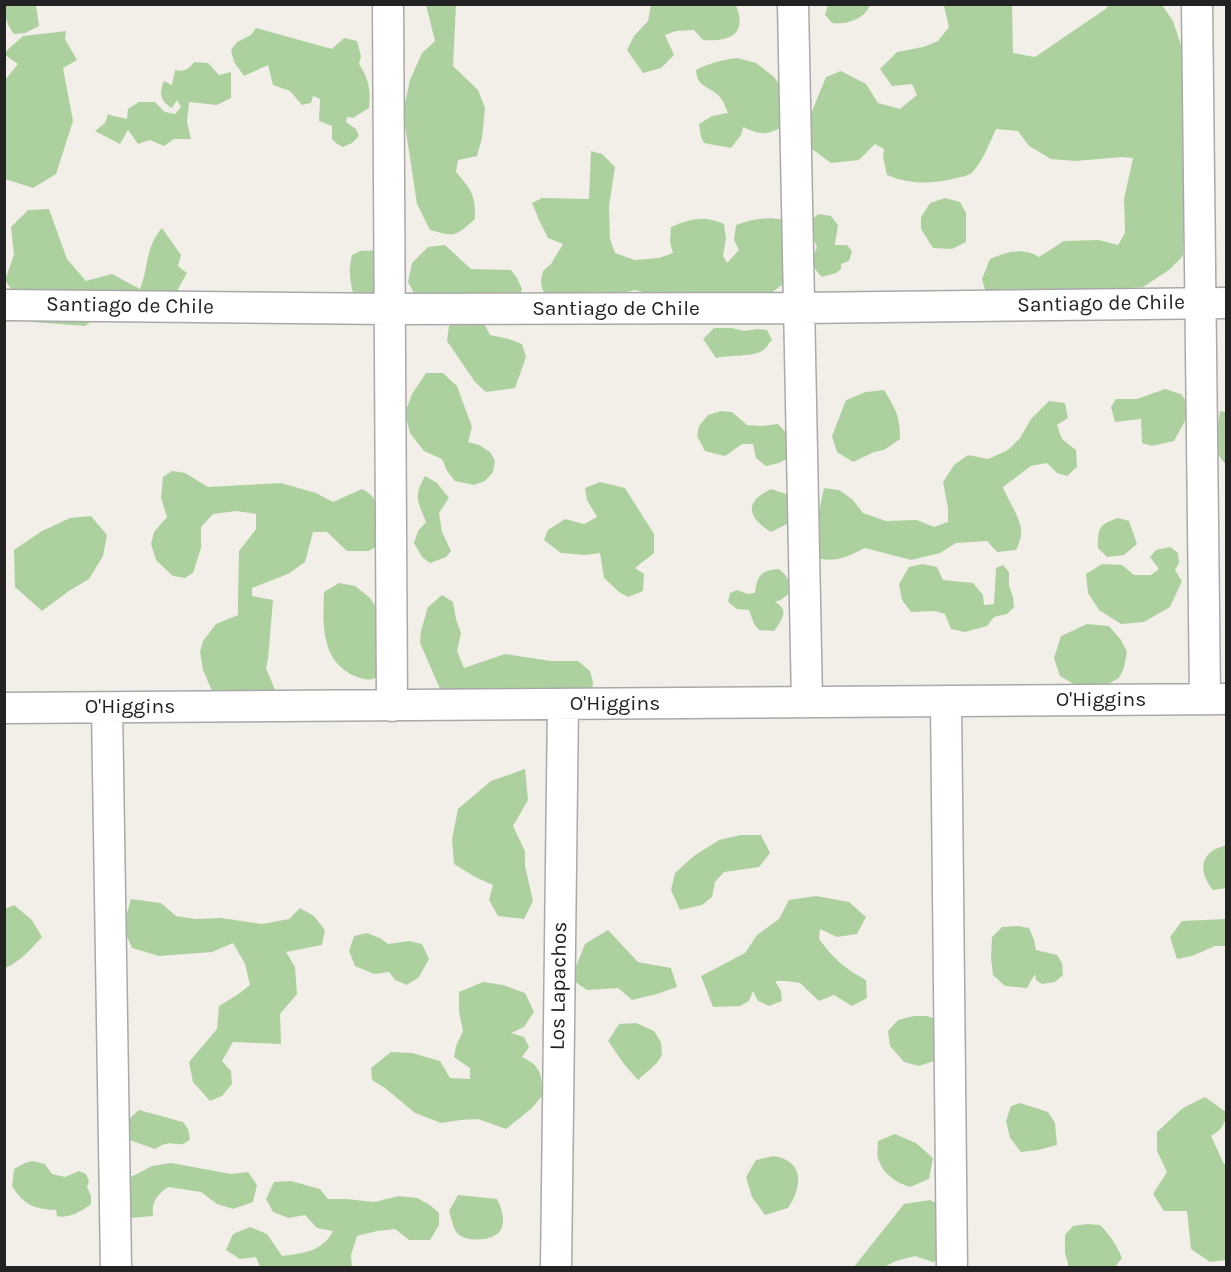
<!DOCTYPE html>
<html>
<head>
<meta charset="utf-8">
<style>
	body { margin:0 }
	#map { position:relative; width:1231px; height:1272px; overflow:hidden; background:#f2efe9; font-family:Karla,sans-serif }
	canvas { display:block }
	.frame { position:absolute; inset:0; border:6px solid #222; pointer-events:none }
</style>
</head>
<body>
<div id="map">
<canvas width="1231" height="1272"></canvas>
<div class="frame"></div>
</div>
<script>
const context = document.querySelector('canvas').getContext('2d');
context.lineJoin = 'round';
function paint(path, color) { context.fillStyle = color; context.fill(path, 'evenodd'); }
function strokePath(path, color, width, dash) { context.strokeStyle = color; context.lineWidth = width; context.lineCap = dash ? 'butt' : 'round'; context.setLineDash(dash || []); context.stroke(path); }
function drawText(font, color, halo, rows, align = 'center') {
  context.font = font + ' Karla,sans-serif'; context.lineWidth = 4.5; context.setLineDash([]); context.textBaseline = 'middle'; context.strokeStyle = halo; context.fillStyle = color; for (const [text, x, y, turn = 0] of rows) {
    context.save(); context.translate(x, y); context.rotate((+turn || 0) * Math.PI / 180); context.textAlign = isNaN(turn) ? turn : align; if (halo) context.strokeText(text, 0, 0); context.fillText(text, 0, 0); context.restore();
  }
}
const forest = new Path2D(`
	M5,5H36L39,26L25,33L14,34C7,25 4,16 5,5Z
	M426,5H456L453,66L478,90L485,108L482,138L477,156L458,160L456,172C471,189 476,196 475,219C455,237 455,237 430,230L417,204L403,112L410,80L422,53L435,41Z
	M651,5H736C748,35 729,42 703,40L694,30L676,31L665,35L674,55L661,68L643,73L627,50L634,36L648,21Z
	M828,5V4L870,5C865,19 846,25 832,23L825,15Z
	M941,5H1012L1013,53L1035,57L1107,8V5H1162L1173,21L1185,57L1183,117L1185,189L1183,256L1169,270L1143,287L987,297L982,279L990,259C1007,252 1022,247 1039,257L1064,241L1099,240L1118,245L1125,233L1124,199L1133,158L1122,157L1076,161L1051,159L1029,146L1018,131L996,129C991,140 980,168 970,174C967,176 960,177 957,178C932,184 911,185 887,175L883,157L884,149L875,144L859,160L831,163L812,149L807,132L812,111L826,77L841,71L866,84L878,103L900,109L917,95L912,84L892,86L880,69L897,52L923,47L938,41L949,27L944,6Z
	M256,28L332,49L344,38L357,41L361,56L359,64C369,79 371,91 369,108L353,118L347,117L346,122L356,129L359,136L352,143L343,147L337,144L332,139V126L319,121L320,99L313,96L311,103L302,105L290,91L273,85L268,65L244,76L234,62L231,50L237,42L251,35Z
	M66,31L65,39L77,60L63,68L73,121L56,174L33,188L5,179V80L18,64L5,55V52L23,36Z
	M737,58L756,63L774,77L781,87L786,125C767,135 763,136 743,127L741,135L731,148L704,143L701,137L699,124L712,116L728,113C725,106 723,100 718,95C707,85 697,87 696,70C709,63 722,60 737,58Z
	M194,62L208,63L219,75L231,72V98L217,105L189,102L187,122L191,139H174L164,146L150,140L138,144L128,130L120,144L95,131L105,123L108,114C114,117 121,117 127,119L128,109L139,102H155L165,112L175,114L181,107L177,100L172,108C160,101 159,93 164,81L172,85L175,70C184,72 188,70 194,62Z
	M591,151L602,154L615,167L609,206L610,239L615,253L635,260L659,258L673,253L670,242L671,227C692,219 702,215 724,224L726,239L723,256L727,263L739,250L734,240L736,225C752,219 768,216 784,220L788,280L765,298L748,300L726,293L659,296L635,290L611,296L553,304L542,289L541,281L543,271L551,264L563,244L548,238L539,220L532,203L542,198L589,199Z
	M945,198L960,202L966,213V242L952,249L933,248L921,229V217L930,203Z
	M49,209L67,259L86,281L112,274L140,289C149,267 145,247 162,228L181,255L178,266L187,273L178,289L181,304L103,312L85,326L33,322L5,280L14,255L11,227L28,210Z
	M818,214L831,216L838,225L835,245H847L852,251L849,261L841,264V269L836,273L822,277C811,266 811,261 817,247L811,234L808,224Z
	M445,245L471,269L511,270L517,278L522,289L519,297H416L408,282L412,263L428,247Z
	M380,250L388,304L354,296C350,283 348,269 352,255L360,251Z
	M465,320L483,321L490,335L509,339L522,344L526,357L515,388L486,392L475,382L447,341L449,326Z
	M714,328H732L744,331L758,329L767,330L772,340C769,343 766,349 762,351C752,357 729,355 716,358L703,339Z
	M426,373H443L457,386L472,427L468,442L479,445L490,452L495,461L493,472L485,481L474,485L455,481L447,471L442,459L424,451L410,433L405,413L412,394Z
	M1165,389L1181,394L1188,404L1185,421L1174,441L1152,446L1142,443L1141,419L1115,422L1111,407L1116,399H1137Z
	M884,390C896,410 900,415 900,439L884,450L874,452L853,462L837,452L832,436L846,400L866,392Z
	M1049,401L1065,403L1068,418L1057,425L1062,439L1076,450L1077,467L1067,476L1057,473L1047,463L1031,466L1003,487C1008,501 1024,522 1021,536C1020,541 1018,546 1016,550L997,552L987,541L956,543L940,553L911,560L865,548C848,556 837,563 817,558L818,516L824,488L839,490L853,500L863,513L886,521L917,520L934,527L948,522V508L943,482L954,465L968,455L988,459L1008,450L1020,438L1031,419Z
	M721,411L732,412L747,425L761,426L778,424L791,438L790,457L779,463L766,466L756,458L753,444H742L725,456L705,451L697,436L699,426L708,415Z
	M1220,411L1226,412V465L1214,449Z
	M172,471L185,473L208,487L281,483L316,493L333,502L362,489C382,498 381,522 384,541L369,551H347L327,532H313L305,562L288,574L252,588V596L273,600L268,659L266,668L275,690L272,700H216L203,670L200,652L203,641L216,624L238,615V597L239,551L256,529V514L237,511L213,514L201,527V548L193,573L185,578L173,576L156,560L151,544L154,532L167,517L161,498L163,477Z
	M425,476L437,483L449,498L439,513L442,532L451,551L446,557L430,563L422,557L414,543L418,531L426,522C418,501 413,497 425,476Z
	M600,482L625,488L654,534V553L635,568L644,574L643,591L628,597L619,592L604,578L600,553L585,555L561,553L544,540L548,530L565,519L584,524L597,517L587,500L585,488Z
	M771,489L786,494L794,504L789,523L771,532C747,517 744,502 771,489Z
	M91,516L107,535L103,556L89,579L69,591L42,611L15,587L14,550L42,531L70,518Z
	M1118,518L1129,521L1137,544L1124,555L1107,557L1098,548C1098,528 1098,525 1118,518Z
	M1170,547L1178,553L1179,563L1175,570L1182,581L1170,607L1144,622L1121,624L1099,610L1088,593L1086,574L1102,564L1122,565L1134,575H1151L1159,569L1150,557L1156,550Z
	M922,564L937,567L943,580L973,583L983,595L984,605L994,604L996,568L1003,565L1009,572V586L1013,597L1014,607L1007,614L994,617L987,626L965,632L951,629L945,614L935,611L911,612L902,600L899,584L909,567Z
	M779,569C789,577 790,582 788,594L781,600L775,602C790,610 782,620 774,631L759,630L754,624L749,610L737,609L728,602L730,593L737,590L748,594L755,593C757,576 761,570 779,569Z
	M339,583L355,586L369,597L381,613L387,652L376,662L382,672C373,681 369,681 357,677C320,662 323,625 324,592Z
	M442,595L453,602L456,619L461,633L457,651L464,668L505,654L551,661H578L590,671L593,682L592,693L444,698L420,643L421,631L428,607Z
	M1087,624L1109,626L1121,640L1127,652L1124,668L1119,678L1108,684L1082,689L1060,676L1054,658L1061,636Z
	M525,769L528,800L513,826L525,851V866L533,901L524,919L498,916L489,900L493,885L475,877L454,864L452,839L458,809L491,781Z
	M741,835H761L770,853L759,867L724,872L715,882L712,897L702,905L680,910L671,890L675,873L694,856L719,840Z
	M1226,845V888L1213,890C1203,878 1198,861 1212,851C1216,848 1222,847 1226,845Z
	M816,896L849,902L866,917L857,934L837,937L820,929L819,939C834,959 844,968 866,980L867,998L852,1006L834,995L819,1001L800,983L786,981H775L781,991L782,1001L769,1006L758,1001L753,991L749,1001L740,1006L713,1007L701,976L745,953L757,935L779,919L789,900Z
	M131,899L161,903L176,916L195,919L221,918L262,924L289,919L300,908L314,916L325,930L322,945L286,952L295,967L297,994L280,1014L281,1044L233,1042L222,1061L231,1071L232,1084L222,1096L210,1101L193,1082L189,1062L217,1029L219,1006L237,995L250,985L245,964L233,943L212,952L159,956L132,948L123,927Z
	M14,905L32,920L42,937C31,949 20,962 5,968V909Z
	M1226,919V946H1215L1192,956L1177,959L1170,937L1182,921Z
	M1018,926L1029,928L1034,940L1036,950L1057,955L1062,963L1063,975L1055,982L1042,984L1036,980L1035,974L1027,988L1005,986L993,975L991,958L992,937L1002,927Z
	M608,930L638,962L671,968L677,987L657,994L632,1000L618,988L587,990L571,979L585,944Z
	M367,933L380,938L388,944L409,941L422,944L429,959L419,977L407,985L395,980L389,972L374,974L355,966L349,951L354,936Z
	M483,982L503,985L525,993L534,1012L524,1027L511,1033L524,1037L529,1047L522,1057C542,1066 542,1076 542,1096L532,1108L506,1129L478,1119L461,1120L441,1123L415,1113L385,1088L372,1080L371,1068L391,1052L412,1053L440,1061L450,1078L470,1079V1068L454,1057L456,1046L463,1031L459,1012V992Z
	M914,1016H927L936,1019L937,1060L919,1066L904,1062L890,1046L888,1031L898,1020Z
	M636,1023L654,1031L661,1042L662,1055L657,1063L638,1080L624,1064L608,1041L619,1024Z
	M1205,1097L1226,1112C1226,1124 1221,1130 1211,1136L1224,1164L1226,1165V1260L1210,1262L1191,1249L1187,1211H1164L1153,1194L1167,1172L1157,1151V1132L1183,1108Z
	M1020,1103L1048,1112L1055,1123L1057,1145L1038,1150L1021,1152L1010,1138L1006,1121L1011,1106Z
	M139,1110L183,1122L188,1129L190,1139C181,1149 175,1141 165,1144C161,1145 158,1147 155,1149L129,1140L124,1127L130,1118Z
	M895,1134L916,1143L933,1158L929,1179L910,1187C897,1183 884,1175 879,1161C876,1156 878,1147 878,1141Z
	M774,1156C804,1161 803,1186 788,1208L765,1215L752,1197L746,1177L756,1160Z
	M33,1161L45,1164L52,1174L65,1177L79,1171L86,1174L89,1181L87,1187L91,1196V1204C82,1211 69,1219 57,1216L56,1210C34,1209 24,1205 12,1186L14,1169L25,1163Z
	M171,1163L231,1174L248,1172L257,1185L253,1202L233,1209L217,1204L201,1192L168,1187C157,1195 151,1202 153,1216L130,1218L129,1178L152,1166Z
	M291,1181L320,1189L328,1199H346L374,1202L399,1196L417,1198L430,1205L439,1213V1225L430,1240H409L395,1229L377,1231L357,1236L351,1255L352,1267H260L256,1257L240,1259L226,1250L233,1234L250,1227L267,1234L282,1256C304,1253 322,1252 333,1231L317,1228L305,1215L289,1218L273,1212L266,1199L274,1182Z
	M458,1195L497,1199C501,1207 505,1218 502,1227C498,1242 466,1243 457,1233C453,1228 451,1217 449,1211Z
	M930,1200L961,1216L962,1254L933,1262L915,1256L896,1261L884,1267L853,1268L904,1204Z
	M1087,1224L1100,1225C1109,1234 1117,1245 1122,1258L1115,1267H1069L1065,1253V1235L1073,1226Z`);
const minor = new Path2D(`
	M388,4L392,706
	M793,4L807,702
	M1197,4L1205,699
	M4,305L390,309L799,308L1226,303
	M946,702L952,1268
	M4,708L1226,699
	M107,708L116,1268
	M556,1268L563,704`);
const streetNames = [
	["Santiago de Chile",1101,304,-1],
	["Santiago de Chile",130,306,1],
	["Santiago de Chile",616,309],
	["O'Higgins",1101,700],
	["O'Higgins",615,704],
	["O'Higgins",130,707],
	["Los Lapachos",559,986,-89]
];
paint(forest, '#add19e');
strokePath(minor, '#a9a9a9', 33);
strokePath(minor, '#fff', 30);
drawText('21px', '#222', '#fff', streetNames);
</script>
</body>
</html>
